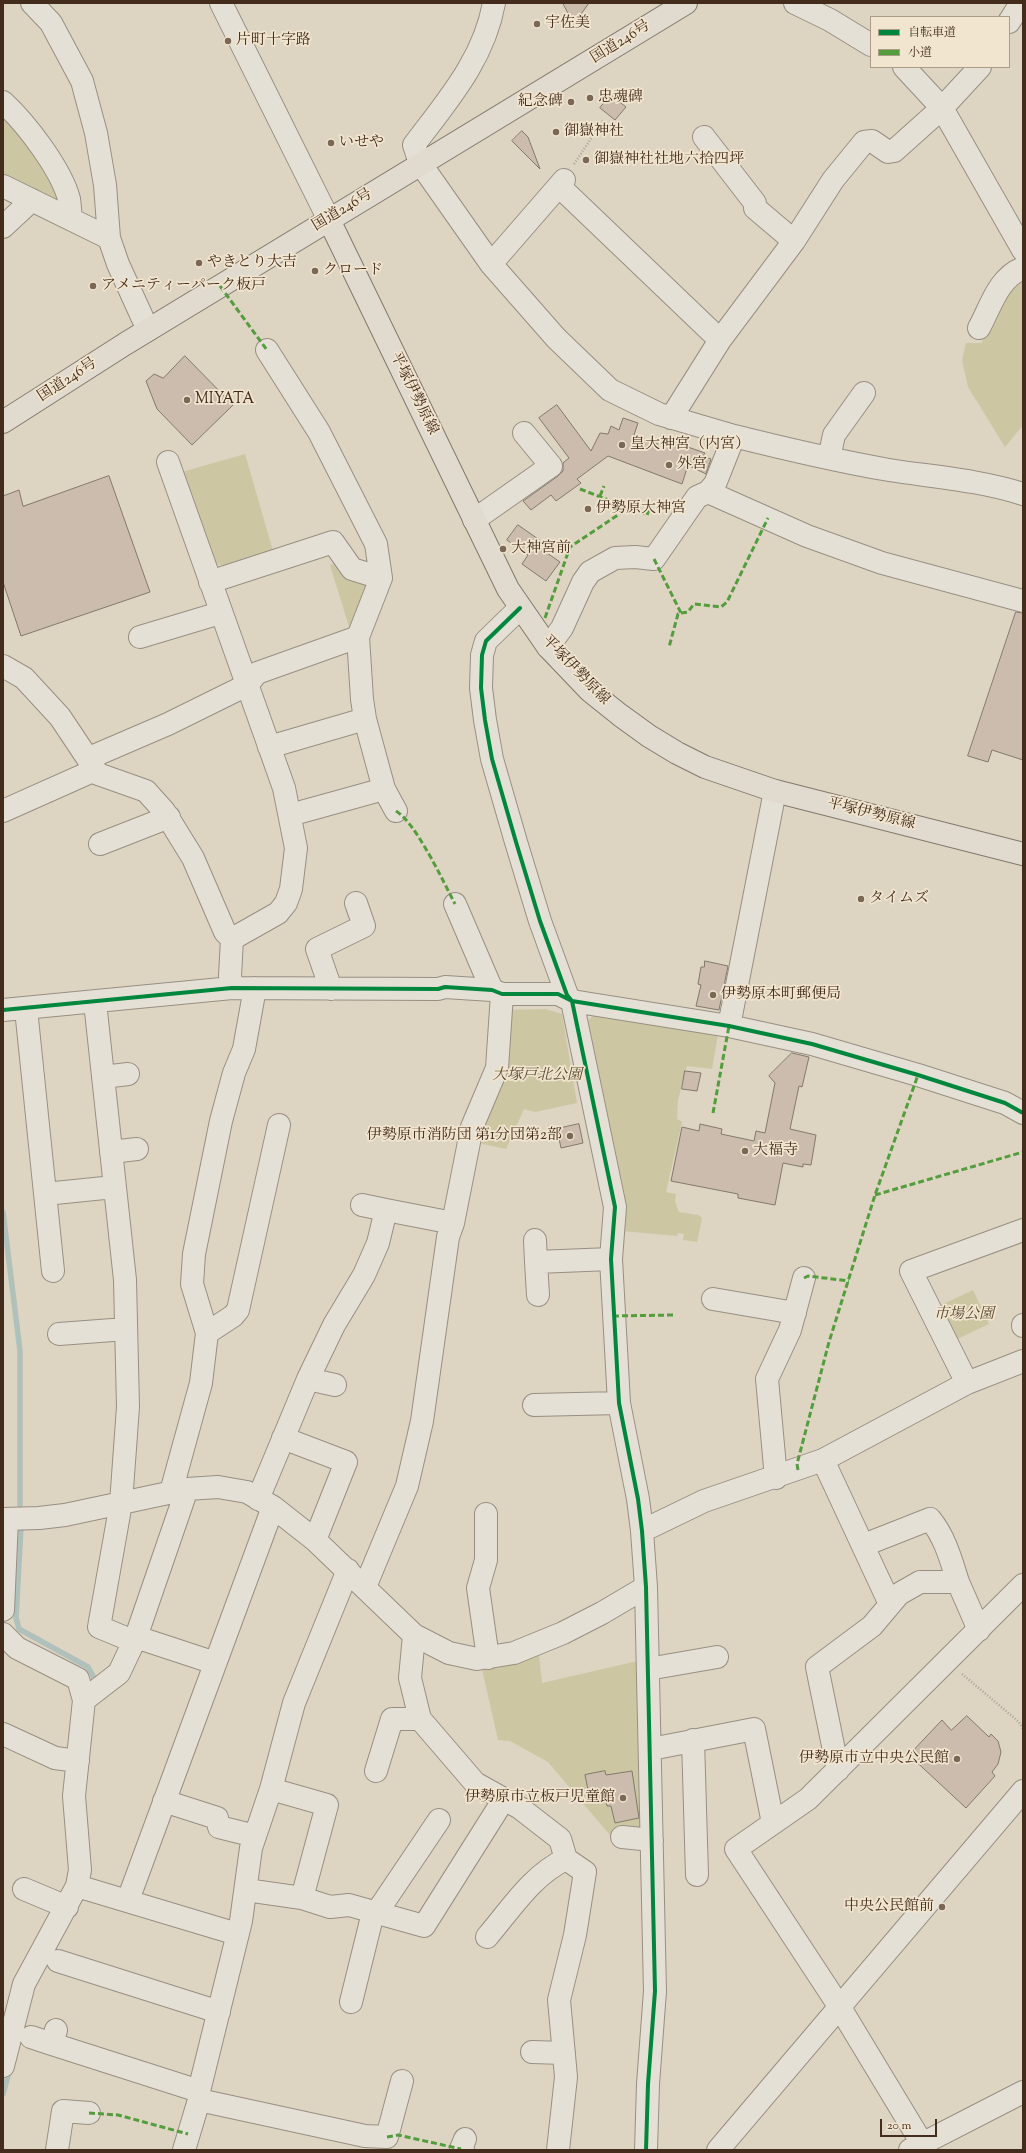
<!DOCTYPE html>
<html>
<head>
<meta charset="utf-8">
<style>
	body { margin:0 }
	#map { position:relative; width:1026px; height:2153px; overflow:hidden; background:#ddd4c1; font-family:"Sorts Mill Goudy","Noto Serif JP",serif }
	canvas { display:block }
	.frame { position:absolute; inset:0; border:4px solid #442c1c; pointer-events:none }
	.legend { position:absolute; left:870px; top:16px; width:140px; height:52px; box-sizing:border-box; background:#f1e5cf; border:1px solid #ac9b87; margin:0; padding:5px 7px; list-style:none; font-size:12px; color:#442c1c }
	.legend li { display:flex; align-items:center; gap:8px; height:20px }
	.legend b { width:20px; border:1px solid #ac9b87 }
	.scale { position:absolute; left:880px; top:2119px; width:57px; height:18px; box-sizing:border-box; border:2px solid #442c1c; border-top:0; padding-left:5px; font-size:12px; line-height:14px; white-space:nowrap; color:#442c1c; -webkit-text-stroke:3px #f1e5cf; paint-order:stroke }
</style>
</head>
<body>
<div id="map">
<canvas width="1026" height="2153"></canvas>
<div class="frame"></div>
<ul class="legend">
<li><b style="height:5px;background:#00873e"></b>自転車道</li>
<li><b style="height:5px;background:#549d3e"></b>小道</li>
</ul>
<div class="scale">20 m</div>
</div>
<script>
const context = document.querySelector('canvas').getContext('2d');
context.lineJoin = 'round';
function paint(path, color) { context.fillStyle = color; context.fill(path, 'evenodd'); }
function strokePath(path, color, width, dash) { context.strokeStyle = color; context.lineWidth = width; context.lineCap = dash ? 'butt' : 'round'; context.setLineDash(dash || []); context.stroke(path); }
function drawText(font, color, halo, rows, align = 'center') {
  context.font = font + ' "Sorts Mill Goudy","Noto Serif JP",serif'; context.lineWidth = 3.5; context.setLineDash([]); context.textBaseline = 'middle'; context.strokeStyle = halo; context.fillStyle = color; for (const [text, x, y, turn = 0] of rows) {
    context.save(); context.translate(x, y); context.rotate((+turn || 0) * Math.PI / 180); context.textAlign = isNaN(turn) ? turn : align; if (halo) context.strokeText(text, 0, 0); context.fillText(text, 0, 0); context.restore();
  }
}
const green = new Path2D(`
	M3,111L62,196L57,202L3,176Z
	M1023,274V425L1005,447L968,387L962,360L966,343H982C986,316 1003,292 1023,274Z
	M245,454L273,551L224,566L210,562L182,472Z
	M338,563L367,582L371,588L350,630L330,565Z
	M545,1009L562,1014L577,1103L535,1112L524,1109L506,1149L478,1143L503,1079L508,1010Z
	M595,1013L719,1028L712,1069L687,1066L678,1100L677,1119L682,1122L666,1192L676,1194L675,1202L679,1212L698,1215L702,1218L697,1242L683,1240L684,1234L678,1233L677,1236L622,1231L625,1196L588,1021Z
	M973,1290L989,1324L955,1340L939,1306Z
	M539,1655L542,1683L642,1660L643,1845L620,1847L548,1762L510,1741L498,1740L482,1669Z`);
const stream = new Path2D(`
	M3,1212L20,1351V1509
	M21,1527L16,1618L19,1629L88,1667L97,1683
	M3,2094L10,2068`);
const building = new Path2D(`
	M563,3H589L574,24Z
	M611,95L626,107L615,120L600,108Z
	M522,131L528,137L540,169L512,141Z
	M185,356L233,405L192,445L157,409L146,381L154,374L163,378Z
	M557,405L591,451L600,433L608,434L611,426L619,430L623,418L638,423L634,435L666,447L670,437L686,442L685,446L705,453L703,456L711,459L706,474L688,465L682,484L608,456L577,479L581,483L556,501L551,495L531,510L523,501L558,476L563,471V463L569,458L539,418Z
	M109,476L150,592L21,636L3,582V496L19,490L23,506Z
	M518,525L541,541L537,546L560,562L546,581L522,564L528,555L507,540Z
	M1016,612L1023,613V760L992,750L988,762L968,756Z
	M705,961L728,966L719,1010L696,1006L701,985L698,984L701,967H704Z
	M792,1053L809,1057L802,1087L799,1086L790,1129L816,1135L811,1165L803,1164V1167L783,1163L775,1205L738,1198V1194L671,1181L682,1127L699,1131L700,1124L722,1129L721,1134L754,1141L756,1131L765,1133L775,1083L769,1076Z
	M685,1071L701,1073L697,1091L682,1089Z
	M579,1124L583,1143L561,1148L557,1129Z
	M967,1716L989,1737L991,1734L998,1741L1001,1752L998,1764L992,1772L995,1776L966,1808L909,1755L942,1720L951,1730Z
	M605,1771L606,1775L632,1771L639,1818L615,1823L611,1806H607L604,1792L589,1795L585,1775Z`);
const path = new Path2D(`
	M574,164L603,121
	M962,1674L1019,1722L1023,1729`);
const minor = new Path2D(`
	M32,3L51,23L82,81L96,133L105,185L109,238L118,264L148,330
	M221,3L329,220
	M494,3C484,59 448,100 414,145L420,163L491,264L556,338L610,390L659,414L734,436L715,484L708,492L697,497L654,559L635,557L615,558L590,572L583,582L562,628L548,647
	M795,3L830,20L871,45
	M1009,22L1021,3
	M904,67L942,108L1023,250
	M3,102C26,123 61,169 69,199C70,205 70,212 71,218
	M704,137L755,203V208L794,241
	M3,186L109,238
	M560,187L720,340
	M3,227L32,200
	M491,264L564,180
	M979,328C991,306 998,278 1023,268
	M267,350L319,432L376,544L381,578L358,637L362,699L365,719L384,789L396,811
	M671,418L720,340L794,241L833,180L864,142L872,141L888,152L894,151L942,108L980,67
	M734,436C786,449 837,461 889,470C934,477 979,480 1023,494
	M829,458L834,435L864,393
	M168,462L284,788L296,848L291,889L286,903L278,913L232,939
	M708,492L807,536L882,563L1023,601
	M474,520L551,466L524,433
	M210,582L333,542L352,569L381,578
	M520,608L486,641L482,655L481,688L485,720L492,759L516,842L540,921L567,995L572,1001L615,1207L611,1259L619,1403L638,1499L642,1531L646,1587L655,1991L648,2084L646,2150
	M140,637L220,613
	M3,666L24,678L60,717L98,774L146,791L164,811L193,858L225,932L232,939L230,976L232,988
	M269,747L365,719
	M89,758L168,724L247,685L257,673L358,637
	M3,811L95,770
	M290,815L384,789
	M100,844L169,817
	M455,904L492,990
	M331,989L317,949L364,926L356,903
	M95,1002L125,1280L128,1407L121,1503L99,1627L133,1641
	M26,1009L53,1271
	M3,1010L232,988L438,989L445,987L492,990L502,994H558L572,1001L729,1026L812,1044L918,1075L1005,1103L1023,1113
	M729,1026L775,791
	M103,1077L128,1074
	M111,1152L137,1149
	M45,1194L114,1187
	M362,1205L386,1210
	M535,1240L536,1262L611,1259
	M536,1262L538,1295
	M713,1299L795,1313
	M1023,1325V1326
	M207,1333L233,1316L238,1310L279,1125
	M59,1334L126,1329
	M308,1379L335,1385
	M967,1383L911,1271L1023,1230
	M534,1405L619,1403
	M283,1438L346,1462L315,1540
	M823,1460L890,1604
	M776,1478L767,1379L790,1330L804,1278
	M171,1492L201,1383L207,1333L192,1284L194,1254L221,1121L234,1073L244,1049L255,988
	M258,1499L308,1379L334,1325L364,1275L378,1243L386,1210L453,1223
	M486,1514V1560L478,1588L488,1658
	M3,1519L39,1518L65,1515L187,1489L218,1487L247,1492L273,1507L315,1540L414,1635L449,1653L477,1659L514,1653L563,1633L602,1613L646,1587
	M642,1531L704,1501L823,1460L967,1383L1023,1361
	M864,1545L930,1519C945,1537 951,1560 958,1582
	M365,1587L407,1486L422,1421L448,1237L453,1223L472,1127L497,1068L502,994
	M3,1610L7,1519
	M3,1634L17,1648L78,1679L84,1700L74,1796L80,1870L77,1886L24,1984L3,2066
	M414,1635L410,1678L420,1719L475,1783L520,1808L560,1839L566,1859L585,1872L575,1935L559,2000L566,2077L558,2150
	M136,1637L215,1663
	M648,1669L717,1657
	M84,1700L119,1673L136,1637L187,1489
	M3,1734L55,1758L78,1761
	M693,1740L697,1875
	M651,1749L754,1729L773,1823
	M838,1770L817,1667L872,1626L899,1594L920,1582H958L979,1630
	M376,1771L392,1719H420
	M271,1789L327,1805L302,1898
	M164,1801L217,1818L219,1827L255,1836
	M622,1837L652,1840
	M77,1886L237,1934
	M24,1889L67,1907
	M246,1890L302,1898L330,1907L349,1905L424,1926L504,1799
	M128,1900L273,1507
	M487,1937C511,1909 532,1875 566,1859
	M58,1961L219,2012
	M351,2002L371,1921L439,1820
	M56,2030L52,2044L199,2091
	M31,2037L52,2044
	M532,2052L564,2053
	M199,2100L365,2136L387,2137L402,2081
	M57,2150L63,2111L89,2113
	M184,2150L199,2100V2091L241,1921L251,1848L271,1789L294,1703L348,1570
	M463,2150L461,2149L465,2139
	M718,2150L1023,1791
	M910,2150L1023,2092
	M926,2150L839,2006L736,1849L808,1799L1023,1585`);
const major = new Path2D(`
	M329,220L508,589L548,647L590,691L620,715L649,736L677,753L705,767L775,791L1023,854`);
const highway = new Path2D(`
	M3,422L125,344L686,3`);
const quiet = new Path2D(`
	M220,286L267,350
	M580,489L647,515L651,504
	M600,496L604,486
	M654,559L681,613L678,614L669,647
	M681,613L688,612L694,604L721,607L727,602L768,518
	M545,618L570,547L621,513L623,506
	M396,811C416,823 443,881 455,904
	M713,1113L729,1026
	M875,1195L1023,1152
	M804,1278L808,1276L849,1281
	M613,1316L674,1315
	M798,1470L797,1464L829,1342L875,1195L918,1075
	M89,2113L118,2115L188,2134
	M387,2137L398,2135L461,2149`);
const cycleway = new Path2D(`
	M520,608L486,641L482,655L481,688L485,720L492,759L516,842L540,921L567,995L572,1001L615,1207L611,1259L619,1403L638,1499L642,1531L646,1587L655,1991L648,2084L646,2150
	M3,1010L232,988L438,989L445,987L492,990L502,994H558L572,1001L729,1026L812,1044L918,1075L1005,1103L1023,1113`);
const markers = [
	[537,24,4,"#7a6756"],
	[228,41,4,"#7a6756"],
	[590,98,4,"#7a6756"],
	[571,102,4,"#7a6756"],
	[556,132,4,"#7a6756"],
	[331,143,4,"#7a6756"],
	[586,160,4,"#7a6756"],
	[199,263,4,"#7a6756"],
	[315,271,4,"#7a6756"],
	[93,286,4,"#7a6756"],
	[187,400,4,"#7a6756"],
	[622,445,4,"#7a6756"],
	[669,465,4,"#7a6756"],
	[588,509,4,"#7a6756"],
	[503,549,4,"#7a6756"],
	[861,899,4,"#7a6756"],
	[713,995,4,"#7a6756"],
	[570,1136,4,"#7a6756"],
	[745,1151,4,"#7a6756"],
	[957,1759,4,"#7a6756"],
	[623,1798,4,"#7a6756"],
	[942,1907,4,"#7a6756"]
];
const poiNames = [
	["宇佐美",545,24],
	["片町十字路",236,41],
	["忠魂碑",598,98],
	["紀念碑",563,102,"right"],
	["御嶽神社",564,132],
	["いせや",339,143],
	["御嶽神社社地六拾四坪",594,160],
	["やきとり大吉",207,263],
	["クロード",323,271],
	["アメニティーパーク板戸",101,286],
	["MIYATA",195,400],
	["皇大神宮（内宮）",630,445],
	["外宮",677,465],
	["伊勢原大神宮",596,509],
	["大神宮前",511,549],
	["タイムズ",869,899],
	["伊勢原本町郵便局",721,995],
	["伊勢原市消防団 第1分団第2部",562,1136,"right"],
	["大福寺",753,1151],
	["伊勢原市立中央公民館",949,1759,"right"],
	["伊勢原市立板戸児童館",615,1798,"right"],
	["中央公民館前",934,1907,"right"]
];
const streetNames = [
	["国道246号",621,43,-32],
	["国道246号",343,211,-31],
	["国道246号",68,381,-33],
	["平塚伊勢原線",413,394,64],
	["平塚伊勢原線",575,671,46],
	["平塚伊勢原線",871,815,14]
];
const parkNames = [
	["大塚戸北公園",537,1076],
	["市場公園",964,1315]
];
paint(green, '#ccc7a2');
strokePath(stream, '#b0c0bb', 5.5);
paint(building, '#cbbcad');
strokePath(building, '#82796d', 1);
strokePath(minor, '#988f83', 24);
strokePath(major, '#82796d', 24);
strokePath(highway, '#82796d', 24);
strokePath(path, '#a9a39a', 2.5, [1, 2]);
strokePath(minor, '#e5e0d6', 22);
strokePath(major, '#e0dacf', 22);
strokePath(highway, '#e0dacf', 22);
strokePath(quiet, '#549d3e', 3, [6, 3]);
strokePath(cycleway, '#00873e', 4);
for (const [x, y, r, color] of markers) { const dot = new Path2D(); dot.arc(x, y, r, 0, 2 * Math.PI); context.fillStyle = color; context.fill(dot); strokePath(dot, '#f1e5cf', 1.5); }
drawText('15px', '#442c1c', '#f1e5cf', poiNames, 'left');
drawText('15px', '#442c1c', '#f1e5cf', streetNames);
drawText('italic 15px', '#5c4932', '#f1e5cf', parkNames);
</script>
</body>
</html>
